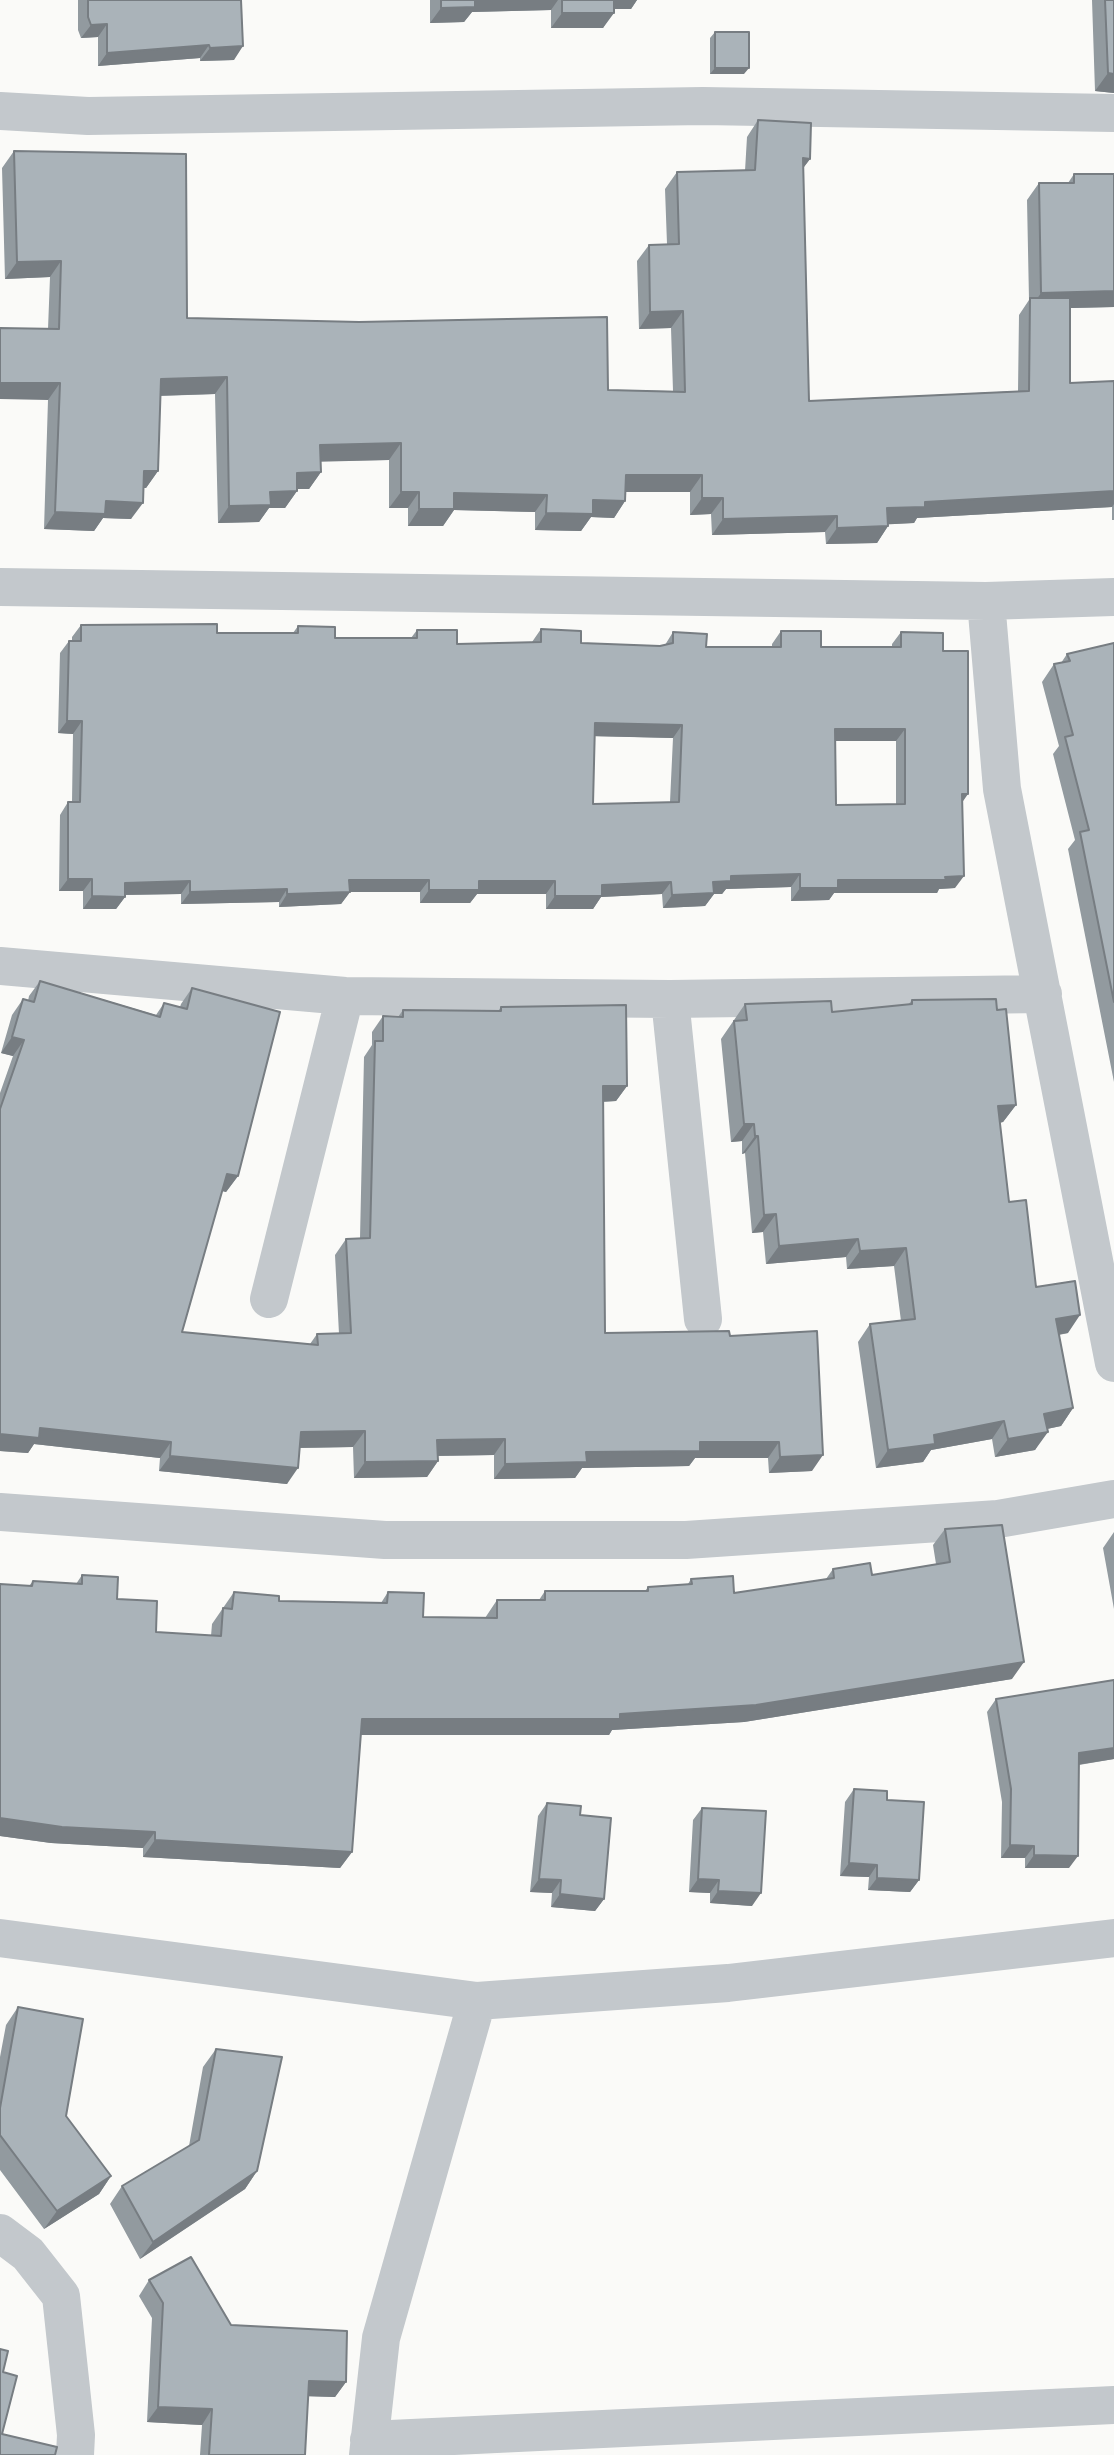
<!DOCTYPE html>
<html>
<head>
<meta charset="utf-8">
<style>
	body { margin:0 }
	canvas { display:block; background:#fafaf8 }
</style>
</head>
<body>
<canvas width="1114" height="2455"></canvas>
<script>
const context = document.querySelector('canvas').getContext('2d');
context.lineJoin = 'round';
function strokePath(path, color, width, dash) { context.strokeStyle = color; context.lineWidth = width; context.lineCap = dash ? 'butt' : 'round'; context.setLineDash(dash || []); context.stroke(path); }
function paint(path, color) { context.fillStyle = color; context.fill(path, 'evenodd'); }
const minor = new Path2D(`
	M0,111L88,116L703,106L1114,113
	M0,587L986,601L1114,597
	M986,601L1002,789L1114,1363
	M0,966L345,996L670,999L1043,994
	M670,999L703,1319
	M269,1299L345,996
	M0,1512L385,1540H686L998,1519L1114,1499
	M0,1938L477,2001L728,1983L1114,1938
	M0,2233L28,2254L61,2296L76,2435L75,2455
	M369,2440L1114,2405
	M368,2455L381,2338L477,2001`);
const wall = new Path2D(`
	M78,0H241L234,60L200,61V58L98,66V37L81,38L78,30Z
	M430,0H637L631,9H614L603,28H551V10L472,12L464,22L430,23Z
	M1092,0H1114V93L1095,91Z
	M715,32L744,74H710V38Z
	M758,120L810,159L803,168L809,401L1018,391L1019,315L1029,300L1027,200L1039,183H1068L1074,174H1114V307L1070,308V383L1114,381V520H1112V507L917,518L914,523L888,524V526L877,543L826,544L825,532L712,535L711,514L690,515V492H626L625,501L614,518L591,517L581,531L535,530V512L454,510L443,526H408V508H389V460L321,461V472L309,489H297V491L285,508H269L259,522L218,523L215,394L160,396L158,471L146,488H143L131,519L103,518L94,531L44,529L48,400V329L50,277L5,279L2,168L14,151L187,318L608,390L673,391L671,328L639,329L637,261L649,245L667,244L665,189L677,172L745,171L747,137Z
	M81,625L217,633H293L298,626L335,638H411L417,630L457,644L532,642L541,629L581,643L660,646L665,645L673,632L706,647H772V644L781,631L821,647H892V644L901,632L943,651L962,802L955,888L939,889L937,893H834L829,900L791,901V887L726,889L722,894H714L705,906L663,908L662,894L601,897L593,909H546V894H477L470,903H420V892H350L341,904L279,907V902L181,904V894L125,895V897L116,909H83V891H59L60,815L68,802H72L73,734L58,733L60,653L69,641H72V637ZM595,736L673,738L670,802L593,804ZM835,741H896V804L836,805Z
	M1114,643V1082L1068,849L1075,840L1053,754L1059,746L1042,682L1054,664L1061,663L1067,654Z
	M40,981L156,1015L164,1003L180,1007L181,1004L192,988L238,1176L226,1192L222,1191L182,1332L310,1344L317,1334H339L335,1255L346,1239L360,1238L364,1057L372,1045V1032L383,1016L398,1017L403,1010L498,1011L501,1007L627,1086L616,1101L603,1102L605,1333L730,1336L812,1471L769,1473L768,1458H695L689,1466L582,1468L575,1478L494,1479V1455L438,1456V1461L427,1477L354,1478L353,1447L300,1448L287,1484L159,1471L160,1458L34,1444L28,1453L0,1451V1093L13,1056L1,1053L12,1015L23,999L28,1001L29,996Z
	M912,1000L997,1010L1016,1105L1003,1122L1000,1123L1009,1202L1036,1287L1068,1333L1059,1335L1073,1408L1061,1426L1047,1429L1035,1450L995,1457L992,1439L931,1450L923,1462L876,1468L858,1342L870,1324L901,1321L894,1266L847,1269L846,1257L766,1264L763,1232L752,1233L745,1153L742,1154V1141L731,1142L721,1039L745,1004L832,1012L908,1005Z
	M945,1529L1012,1679L744,1722L612,1730L609,1735H361L352,1852L340,1868L143,1857V1848L51,1843L0,1836V1584L29,1586L33,1581L76,1584L82,1575L117,1599L156,1632L211,1636L212,1624L234,1592L279,1601L381,1603L388,1592L423,1617L485,1618L497,1600H539L545,1591H645L648,1587L688,1584L691,1579L734,1593L826,1579L833,1569L872,1575L936,1564L933,1545Z
	M1114,1532V1609L1103,1548Z
	M1114,1680V1759L1079,1765L1069,1868H1025V1858H1001L1002,1802L987,1712L996,1699Z
	M854,1789L919,1880L910,1892L868,1890L869,1877L840,1876L845,1802Z
	M547,1803L580,1815L604,1899L595,1911L551,1907L552,1893L530,1892L538,1816Z
	M702,1808L752,1906L710,1903V1893L689,1892L693,1820Z
	M18,2007L66,2116L111,2176L99,2194L44,2229L0,2170V2057L6,2025Z
	M216,2049L257,2171L245,2189L140,2259L110,2204L122,2186L189,2146L203,2067Z
	M149,2280L231,2325L346,2382L335,2397L308,2396L305,2455H200L202,2425L147,2422L152,2318L139,2296Z`);
const shadedWall = new Path2D(`
	M472,0H558L551,10L472,12L464,22L430,23L441,8Z
	M610,0H637L631,9H604Z
	M562,13H614L603,28H551Z
	M107,24L98,37L81,38L91,25Z
	M209,45L200,58L98,66L107,53Z
	M243,46L234,60L200,61L210,48Z
	M715,68H749L744,74H710Z
	M1108,73L1114,74V93L1095,91Z
	M803,158L810,159L798,175Z
	M61,261L50,277L5,279L17,262Z
	M1114,291V307L1030,309L1041,293Z
	M683,311L671,328L639,329L650,312Z
	M227,377L215,394L149,396L161,379Z
	M0,383H60L48,400L0,399Z
	M401,443L389,460L309,462L320,445Z
	M144,471H158L146,488H132Z
	M321,472L309,489H285L297,473Z
	M626,475H702L690,492H615Z
	M297,491L285,508H269L259,522L218,523L229,506L270,492Z
	M1114,491V504L1112,507L917,518L914,523L876,525L887,508L925,502Z
	M401,492H419L408,508H389Z
	M454,493L547,495L535,512L454,510L443,526H408L419,509Z
	M702,498H723L711,514L690,515Z
	M593,500L625,501L614,518L591,517L581,531L535,530L546,513Z
	M106,501L143,503L131,519L103,518L94,531L44,529L55,512Z
	M837,516L825,532L712,535L723,519Z
	M888,526L877,543L826,544L837,528Z
	M67,721H82L73,734L58,733Z
	M595,723L682,725L673,738L586,736Z
	M835,729H905L896,741H826Z
	M962,794H968L959,807Z
	M800,874L791,887L726,889L722,894H714L705,906L663,908L672,895L731,876Z
	M964,876L955,888L939,889L937,893H834L829,900L791,901L800,888L838,880Z
	M68,879H92L83,891H59Z
	M349,880H429L420,892H350L341,904L279,907L287,894Z
	M190,881L181,894L116,895L125,883Z
	M479,881H555L546,894H477L470,903H420L429,890Z
	M671,882L662,894L601,897L593,909H546L555,896L602,885Z
	M287,889L279,902L181,904L190,892Z
	M92,896L125,897L116,909H83Z
	M12,1037L24,1040L13,1056L1,1053Z
	M603,1086H627L616,1101L592,1102Z
	M1016,1105L1003,1122L986,1124L998,1106Z
	M744,1124H754L742,1141L731,1142Z
	M755,1136H758L745,1153L742,1154Z
	M227,1174L238,1176L226,1192L216,1189Z
	M776,1214L763,1232L752,1233L764,1215Z
	M858,1239L846,1257L766,1264L779,1246Z
	M906,1248L894,1266L847,1269L860,1251Z
	M1080,1315L1068,1333L1043,1337L1056,1319Z
	M1073,1408L1061,1426L1032,1432L1044,1414Z
	M1004,1421L992,1439L931,1450L923,1462L876,1468L888,1450L934,1435Z
	M40,1428L171,1442L160,1458L34,1444L28,1453L0,1451V1434Z
	M365,1431L353,1447L290,1448L301,1432Z
	M1048,1432L1035,1450L995,1457L1008,1439Z
	M505,1439L494,1455L426,1456L437,1440Z
	M700,1442H779L768,1458H695L689,1466L582,1468L575,1478L494,1479L505,1464L586,1452Z
	M823,1455L812,1471L769,1473L780,1457Z
	M170,1456L298,1468L287,1484L159,1471Z
	M438,1461L427,1477L354,1478L365,1462Z
	M1024,1662L1012,1679L744,1722L612,1730L609,1735H351L362,1719L620,1714Z
	M1114,1748V1759L1070,1766L1079,1753Z
	M0,1818L155,1832L143,1848L51,1843L0,1836Z
	M155,1840L352,1852L340,1868L143,1857Z
	M1010,1845L1034,1846L1025,1858H1001Z
	M1034,1855L1078,1856L1069,1868H1025Z
	M849,1863L877,1865L869,1877L840,1876Z
	M877,1878L919,1880L910,1892L868,1890Z
	M539,1879L561,1880L552,1893L530,1892Z
	M698,1879L719,1880L710,1893L689,1892Z
	M718,1891L761,1893L752,1906L710,1903Z
	M560,1894L604,1899L595,1911L551,1907Z
	M257,2171L245,2189L140,2259L153,2242Z
	M111,2176L99,2194L44,2229L57,2211Z
	M309,2381L346,2382L335,2397L298,2396Z
	M158,2407L212,2409L202,2425L147,2422Z`);
const building = new Path2D(`
	M88,0H241L243,46L210,48L209,45L107,53V24L91,25L88,17Z
	M441,0H475V7L441,8Z
	M562,0H614V13H562Z
	M1105,0H1114V74L1108,73Z
	M715,32H749V68H715Z
	M758,120L811,123L810,159L803,158L809,401L1029,391L1030,298H1070V383L1114,381V491L925,502V507L887,508L888,526L837,528V516L723,519V498H702V475H626L625,501L593,500V514L546,513L547,495L454,493V509H419V492H401V443L320,445L321,472L297,473V491L270,492L271,505L229,506L227,377L161,379L158,471H144L143,503L106,501L105,514L55,512L60,383H0V328L59,329L61,261L17,262L14,151L186,154L187,318L359,322L607,317L608,390L685,392L683,311L650,312L649,245L679,244L677,172L755,170Z
	M1074,174H1114V291L1041,293L1039,183H1074Z
	M217,624V633H298V626L335,627V638H417V630H457V644L541,642V629L581,631V643L660,646L673,643V632L707,634L706,647H781V631H821V647H901V632L943,633V651H968V794H962L964,876L945,877L946,880H838V888H800V874L731,876V881L713,882L714,893L672,895L671,882L602,885V896H555V881H479V890H429V880H349L350,892L287,894V889L190,892V881L125,883V897L92,896V879H68V802H80L82,721H67L69,641H81V625ZM595,723L682,725L679,802L593,804ZM835,729H905V804L836,805Z
	M1114,643V1002L1080,832L1089,830L1065,737L1073,735L1054,664L1070,661L1067,654Z
	M40,981L160,1017L164,1003L187,1009L192,988L280,1012L238,1176L227,1174L182,1332L318,1345L317,1334L351,1333L346,1239L370,1238L375,1041H383V1016L403,1017V1010L501,1011V1007L626,1005L627,1086H603L605,1333L729,1331L730,1336L817,1331L823,1455L780,1457L779,1442H700V1451L586,1452L587,1462L505,1464V1439L437,1440L438,1461L365,1462V1431L301,1432L298,1468L170,1456L171,1442L40,1428L39,1438L0,1434V1109L24,1040L12,1037L23,999L34,1002Z
	M996,999L997,1010L1006,1009L1016,1105L998,1106L1009,1202L1026,1200L1036,1287L1075,1281L1080,1315L1056,1319L1073,1408L1044,1414L1048,1432L1008,1439L1004,1421L934,1435L935,1444L888,1450L870,1324L915,1319L906,1248L860,1251L858,1239L779,1246L776,1214L764,1215L758,1136H755L754,1124H744L734,1021L747,1020L745,1004L831,1001L832,1012L912,1004V1000Z
	M1002,1525L1024,1662L756,1705L620,1714V1719H362L352,1852L155,1840V1832L62,1827L0,1818V1584L32,1586L33,1581L82,1584V1575L118,1577L117,1599L157,1601L156,1632L221,1636L223,1608L232,1609L234,1592L279,1596V1601L387,1603L388,1592L424,1593L423,1617L497,1618V1600H545V1591H648V1587L692,1584L691,1579L733,1576L734,1593L834,1578L833,1569L870,1563L872,1575L950,1562L945,1529Z
	M1114,1680V1748L1079,1753L1078,1856L1034,1855V1846L1010,1845L1011,1789L996,1699Z
	M854,1789L887,1791V1800L924,1802L919,1880L877,1878V1865L849,1863Z
	M547,1803L581,1806L580,1815L611,1818L604,1899L560,1894L561,1880L539,1879Z
	M702,1808L766,1811L761,1893L718,1891L719,1880L698,1879Z
	M18,2007L83,2019L66,2116L111,2176L57,2211L0,2135V2108Z
	M216,2049L282,2057L257,2171L153,2242L122,2186L199,2140Z
	M191,2257L231,2325L347,2331L346,2382L309,2381L305,2455H209L212,2409L158,2407L163,2303L149,2280Z
	M0,2349L8,2351L3,2372L17,2376L2,2434L57,2447L55,2455H0Z`);
strokePath(minor, '#c3c8cc', 38);
paint(wall, '#929a9f');
paint(shadedWall, '#777d82');
paint(building, '#aab3b9');
strokePath(building, '#777d82', 2);
</script>
</body>
</html>
